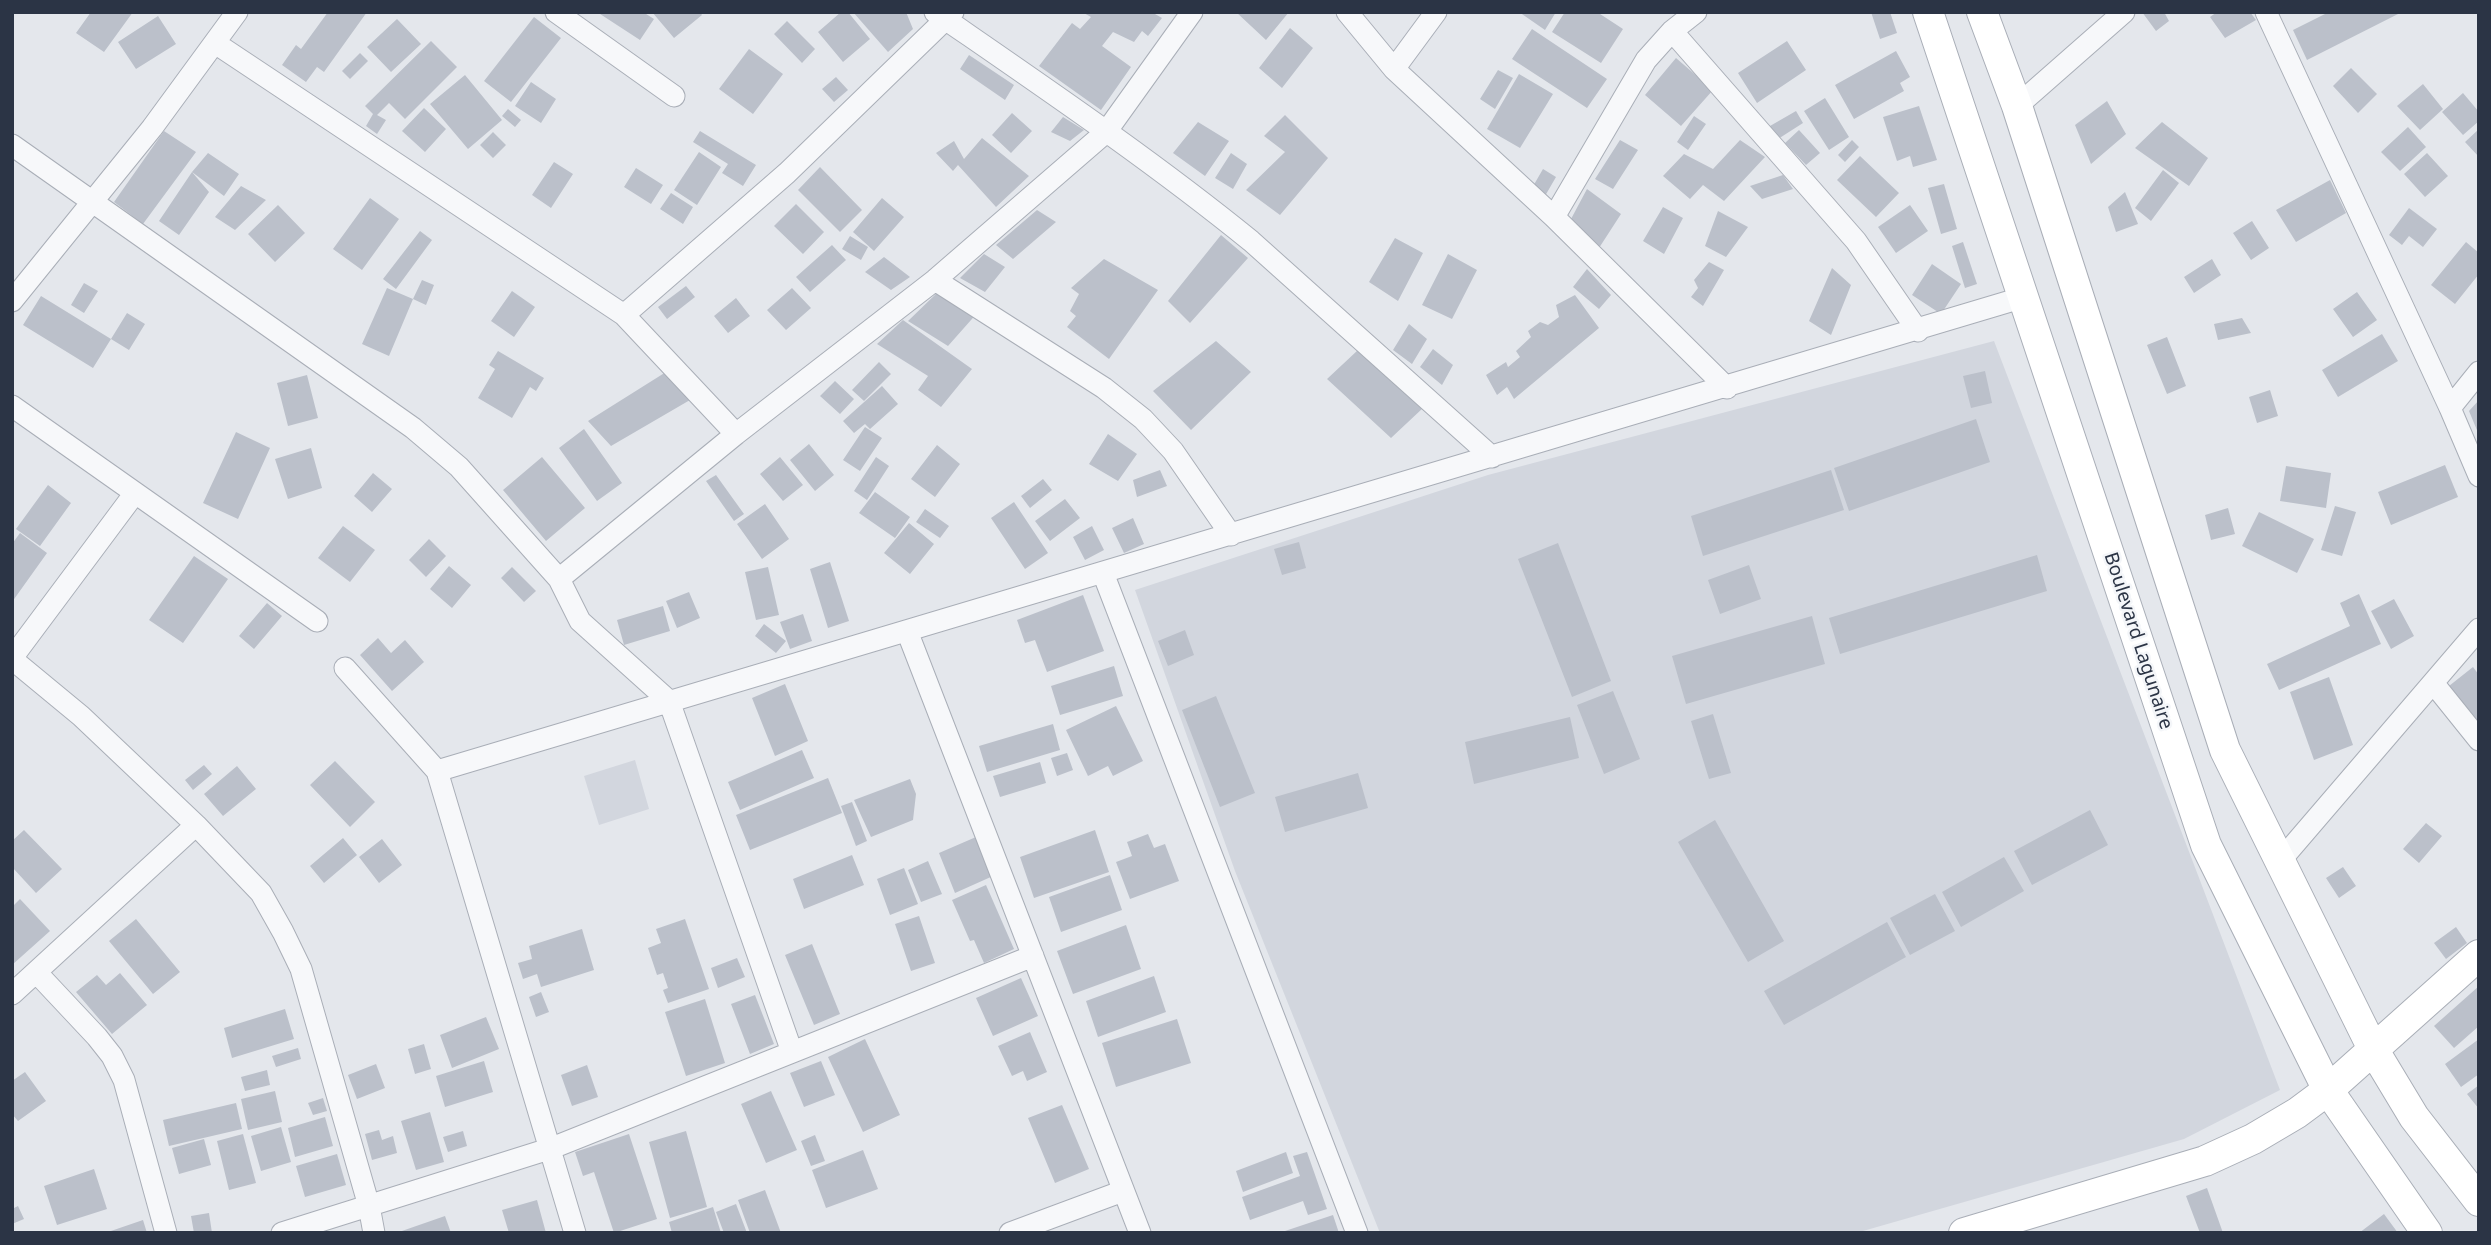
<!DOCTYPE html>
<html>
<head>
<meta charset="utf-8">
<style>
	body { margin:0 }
	#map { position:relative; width:2491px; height:1245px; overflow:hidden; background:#e4e7ec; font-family:"Noto Sans",sans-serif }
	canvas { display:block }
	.frame { position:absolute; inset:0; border:14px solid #2b3445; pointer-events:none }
</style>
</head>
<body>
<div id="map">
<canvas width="2491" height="1245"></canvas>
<div class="frame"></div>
</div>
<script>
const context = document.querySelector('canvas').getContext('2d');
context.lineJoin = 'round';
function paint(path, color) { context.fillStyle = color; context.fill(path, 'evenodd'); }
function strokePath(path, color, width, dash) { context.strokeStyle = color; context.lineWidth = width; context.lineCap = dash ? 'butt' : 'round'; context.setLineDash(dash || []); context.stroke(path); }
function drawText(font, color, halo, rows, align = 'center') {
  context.font = font + ' "Noto Sans",sans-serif'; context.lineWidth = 5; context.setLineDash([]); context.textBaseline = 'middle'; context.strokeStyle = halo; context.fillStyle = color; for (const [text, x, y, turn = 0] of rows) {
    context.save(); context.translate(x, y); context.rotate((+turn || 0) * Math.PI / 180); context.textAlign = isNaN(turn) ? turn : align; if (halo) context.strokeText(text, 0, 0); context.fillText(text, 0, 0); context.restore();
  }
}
const built = new Path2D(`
	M1994,341L2280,1090L2184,1139L1856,1233H1380L1235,871L1135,590L1488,475Z
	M635,760L649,809L599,825L584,776Z`);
const building = new Path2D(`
	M91,12H133L104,52L76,33Z
	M328,12H367L324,72L317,67L306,82L282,65L296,45L301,49Z
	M597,12H643L654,19L640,40Z
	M652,12H700L702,15L674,38Z
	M841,12H848L870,39L843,62L818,32Z
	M853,12H906L913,29L888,52Z
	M1082,12H1157L1155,14L1162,18L1148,36L1142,31L1134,42L1113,32L1102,46L1131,67L1101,110L1039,66L1072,23L1080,29L1091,17Z
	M1236,12H1289L1266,40Z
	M1519,12H1556L1545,30Z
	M1565,12H1597L1623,29L1601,63L1552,32Z
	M1871,12H1890L1897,33L1880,39Z
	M2142,12H2164L2169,21L2156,31Z
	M2217,12H2250L2256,20L2225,38L2210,17Z
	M2329,12H2402L2307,60L2293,30Z
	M158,16L176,44L136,69L118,42Z
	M534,17L561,38L511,102L484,81Z
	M397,19L421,44L391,72L367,47Z
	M787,21L815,49L802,63L774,34Z
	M1290,28L1313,48L1282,88L1259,68Z
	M1532,29L1607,79L1587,108L1512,59Z
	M431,41L457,67L405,119L389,103L377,115L386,120L377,134L366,126L373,114L365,106Z
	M1787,41L1806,70L1757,103L1738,73Z
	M749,49L783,74L753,114L719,89Z
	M1896,51L1910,77L1900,83L1904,91L1854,119L1835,85Z
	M360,53L368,61L350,79L342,71Z
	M969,55L1014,85L1005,100L960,69Z
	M1676,58L1713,90L1681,126L1645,95Z
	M2351,68L2377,94L2358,113L2333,86Z
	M1498,70L1513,78L1495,109L1480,99Z
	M1519,74L1553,94L1520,148L1487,129Z
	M465,75L502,120L468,149L430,104Z
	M836,77L848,90L834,102L822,89Z
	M531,82L556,99L541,123L515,106Z
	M2423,84L2443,109L2420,130L2397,106Z
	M2463,93L2479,112V121L2463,135L2442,112Z
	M1825,98L1849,137L1829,150L1804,111Z
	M2107,101L2126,134L2091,164L2075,125Z
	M1919,106L1937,160L1913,167L1910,156L1897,161L1883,117Z
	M424,108L446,129L425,152L402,131Z
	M508,109L521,120L515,127L502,116Z
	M1796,111L1803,123L1778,139L1770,126Z
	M1012,113L1032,131L1011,153L992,135Z
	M1285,115L1328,158L1280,215L1246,190L1285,152L1264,136Z
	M1694,116L1706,124L1688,150L1677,142Z
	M1063,117L1084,130L1070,141L1051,132Z
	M1198,122L1229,141L1205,176L1173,153Z
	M2162,122L2208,158L2189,186L2135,148Z
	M2408,127L2426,147L2400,171L2381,152Z
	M2479,129V157L2465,142Z
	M1799,130L1820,153L1806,165L1785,143Z
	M164,131L196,152L143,224L114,202Z
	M700,131L756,165L743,186L722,173L728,164L693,142Z
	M493,132L506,145L493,158L480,145Z
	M982,138L1029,176L996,207L958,165L953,171L936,153L954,141L964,159Z
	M1620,140L1638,150L1613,189L1595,179Z
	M1740,140L1765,157L1724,201L1703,185L1690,199L1663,176L1684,154L1713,169Z
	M1852,140L1859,147L1845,162L1838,155Z
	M699,152L721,167L697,205L674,190Z
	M208,153L239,174L224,196L192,172Z
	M1231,153L1247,164L1233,189L1215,178Z
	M2427,153L2448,176L2425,197L2404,174Z
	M1860,156L1899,193L1876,217L1837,180Z
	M554,162L573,174L551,208L532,195Z
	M820,167L862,210L840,232L798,190Z
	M636,168L663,185L651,204L624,187Z
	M1543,169L1556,177L1545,196L1532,188Z
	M2163,170L2179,183L2151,221L2135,208Z
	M192,172L209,192L179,235L159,221Z
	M1783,175L1793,189L1762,199L1750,186Z
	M2330,180L2346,213L2296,242L2276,210Z
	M1944,184L1957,229L1941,234L1928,188Z
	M241,186L266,200L235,230L215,217Z
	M1587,189L1621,214L1599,248L1571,219Z
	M2125,192L2138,224L2116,232L2108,207Z
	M671,193L693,207L683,224L660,209Z
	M370,198L399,219L362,270L333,249Z
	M882,198L904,217L874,251L853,232Z
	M796,204L824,232L803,254L774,226Z
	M278,205L305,233L275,262L248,234Z
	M1910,205L1928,231L1896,253L1878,227Z
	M1663,207L1683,218L1664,254L1643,241Z
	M2409,208L2437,229L2423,247L2409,236L2402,245L2389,235Z
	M1037,210L1056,222L1013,259L996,245Z
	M1718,211L1748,227L1726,257L1705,246Z
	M2252,221L2269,248L2251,260L2233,233Z
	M420,231L432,240L396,289L383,279Z
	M1221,235L1248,258L1190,323L1168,301Z
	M850,236L868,247L861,260L842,249Z
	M1395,238L1423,253L1398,301L1369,282Z
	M1963,242L1977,284L1965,288L1952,246Z
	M2466,242L2479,253V274L2455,304L2431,285Z
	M832,245L846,260L810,292L796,277Z
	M984,254L1005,267L985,292L960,278Z
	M1448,254L1477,270L1452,319L1422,305Z
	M884,257L910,277L891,290L865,272Z
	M1104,259L1158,290L1109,359L1067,327L1076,316L1070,311L1079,294L1071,288Z
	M2212,259L2221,275L2194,293L2184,277Z
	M1709,262L1724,270L1703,306L1691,297L1698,288L1694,280Z
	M1932,264L1961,284L1941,314L1912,295Z
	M1832,268L1851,285L1831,335L1809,321Z
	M1587,269L1611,295L1599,309L1573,287Z
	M422,280L434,285L426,305L413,299Z
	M84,283L98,291L84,313L71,305Z
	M686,286L695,297L667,319L658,307Z
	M387,288L413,299L389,356L362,344Z
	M792,288L811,308L786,330L767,310Z
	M512,291L535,307L514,337L491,321Z
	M938,292L946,300L952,292L979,311L948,346L908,321Z
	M2357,292L2377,320L2353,337L2333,309Z
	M1575,295L1599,328L1514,399L1507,387L1497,395L1486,375L1506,362L1508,367L1520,357L1516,351L1531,337L1528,331L1540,322L1548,325L1559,317L1556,305Z
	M41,296L111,339L93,368L23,325Z
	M736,298L750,316L728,333L714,316Z
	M127,313L145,324L129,350L111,339Z
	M2242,318L2251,333L2218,340L2214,324Z
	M903,320L972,369L941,407L918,390L928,376L877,344Z
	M1409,324L1427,339L1412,364L1393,350Z
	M2382,334L2398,361L2338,397L2322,370Z
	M2167,337L2186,386L2167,394L2147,345Z
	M1216,341L1251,372L1191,430L1153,391Z
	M1433,349L1453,365L1442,385L1420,367Z
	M1358,350L1423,408L1391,438L1327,379Z
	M498,351L544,378L536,391L530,387L512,418L478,398L495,369L489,365Z
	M879,362L891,374L864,401L852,390Z
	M1985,371L1992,403L1971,408L1963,376Z
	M666,372L690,400L611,446L588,421Z
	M307,375L318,418L288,426L277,383Z
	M835,381L854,399L840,414L820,396Z
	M882,386L898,404L870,429L865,424L854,433L843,421Z
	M2270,390L2278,416L2257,423L2249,397Z
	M2479,400V435L2469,411Z
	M1976,419L1990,462L1849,511L1834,468Z
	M865,427L882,438L860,471L843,460Z
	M584,429L622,483L597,501L559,448Z
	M236,432L270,448L238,519L203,503Z
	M1108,434L1137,454L1118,481L1089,464Z
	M809,444L834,475L815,491L790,460Z
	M937,445L960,464L935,497L911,479Z
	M311,448L322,488L288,499L275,459Z
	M542,457L585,508L546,541L503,490Z
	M780,457L803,485L783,501L760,474Z
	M876,457L889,466L867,500L854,491Z
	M2445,465L2458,497L2391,525L2378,492Z
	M2286,466L2331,473L2326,508L2280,501Z
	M1160,470L1167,486L1137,497L1133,480Z
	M1831,470L1844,510L1703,556L1691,516Z
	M373,473L392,489L372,512L354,496Z
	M716,475L744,514L734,521L706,481Z
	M1043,479L1052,490L1030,508L1021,496Z
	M48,485L71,503L40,546L16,529Z
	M875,492L910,517L895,538L859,513Z
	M1065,499L1080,518L1050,541L1035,521Z
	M1014,502L1048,553L1025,569L991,518Z
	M765,504L789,539L762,559L737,524Z
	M2335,506L2356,512L2342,556L2321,550Z
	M2228,508L2235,534L2211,540L2205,515Z
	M925,509L949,526L940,538L916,522Z
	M2259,512L2314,539L2297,573L2242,546Z
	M1133,518L1144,544L1124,553L1112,528Z
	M909,523L934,544L910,574L884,553Z
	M343,526L375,550L350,582L318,558Z
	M1092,526L1104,550L1085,560L1073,537Z
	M20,533L47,553L12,602V544Z
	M429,539L446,556L426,577L409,560Z
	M1299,542L1306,568L1282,575L1274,549Z
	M1558,543L1611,681L1572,697L1518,559Z
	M2037,555L2047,591L1840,654L1829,618Z
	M194,556L228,579L183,643L149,620Z
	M830,562L849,621L828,628L810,569Z
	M1749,565L1761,599L1720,614L1708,580Z
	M449,566L471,585L452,608L430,589Z
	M512,567L536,591L524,602L501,578Z
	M768,567L779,615L756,620L745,572Z
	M689,592L700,618L677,628L666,601Z
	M2359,594L2381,644L2279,690L2267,664L2350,626L2340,603Z
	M1083,595L1104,651L1047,672L1035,640L1025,643L1017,620Z
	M2394,599L2414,636L2391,649L2371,611Z
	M267,603L282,616L254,649L239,636Z
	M663,606L670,631L624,645L617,620Z
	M803,614L812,641L790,649L780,622Z
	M1812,616L1825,664L1686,704L1672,656Z
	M764,624L786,641L776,653L755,636Z
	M1185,630L1194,655L1168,666L1158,641Z
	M378,638L391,653L405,640L424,662L392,691L360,655Z
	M1114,666L1123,696L1060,715L1051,686Z
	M2473,667L2479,675V725L2449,686Z
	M2329,677L2353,745L2314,760L2290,692Z
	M785,684L808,741L775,756L752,698Z
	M1613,691L1640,759L1604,774L1577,705Z
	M1216,696L1255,793L1220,807L1182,710Z
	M1116,706L1143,761L1113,776L1108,766L1088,776L1066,730Z
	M1713,714L1731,773L1709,779L1691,721Z
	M1570,717L1579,758L1474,784L1465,742Z
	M1053,724L1060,750L987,772L979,746Z
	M802,750L814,778L740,810L728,782Z
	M1067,753L1073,770L1057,776L1051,758Z
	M335,761L375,802L350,827L310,785Z
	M1040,762L1046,783L1000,797L993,776Z
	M204,765L212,774L193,790L185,780Z
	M237,766L256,789L223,816L204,794Z
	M1358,773L1368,808L1285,832L1275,797Z
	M828,778L842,813L750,850L736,815Z
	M910,779L916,794L913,820L871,837L854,800Z
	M852,802L867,841L856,846L841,806Z
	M2090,810L2108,845L2032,885L2014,851Z
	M1715,820L1784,941L1748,962L1678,842Z
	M2426,823L2442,836L2419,863L2403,849Z
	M24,830L62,869L36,893L12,867V841Z
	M1095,830L1109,872L1034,898L1020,857Z
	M1148,834L1154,848L1165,844L1179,881L1130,899L1116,862L1132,856L1127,842Z
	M976,837L993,876L955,893L939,853Z
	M343,838L357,855L324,883L310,866Z
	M382,839L402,865L379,883L359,857Z
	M852,855L864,885L804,909L793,879Z
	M2004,857L2024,891L1961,927L1942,892Z
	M928,861L942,894L921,902L908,870Z
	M2343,867L2356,886L2339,898L2326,878Z
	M904,868L918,904L890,915L877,879Z
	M1110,875L1122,910L1061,932L1049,897Z
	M986,885L1014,949L984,963L974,940L970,941L952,900Z
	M1935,894L1955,931L1910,955L1890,918Z
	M20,899L50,931L12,965V907Z
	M919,916L935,963L911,971L895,924Z
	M136,919L180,972L153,994L109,941Z
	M685,919L709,989L668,1003L663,990L668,988L663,973L657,975L648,948L661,943L656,929Z
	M1887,922L1906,957L1784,1025L1764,991Z
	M1126,925L1141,969L1073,994L1057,951Z
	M2456,927L2467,943L2446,959L2434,943Z
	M582,929L594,970L541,987L537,974L523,979L518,963L532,959L529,946Z
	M812,944L840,1014L814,1025L785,955Z
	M737,958L745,977L718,988L711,968Z
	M120,973L147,1005L112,1034L76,992L97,975L106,985Z
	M1154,976L1166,1012L1098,1037L1086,1001Z
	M1021,978L1038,1016L993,1036L976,998Z
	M2479,986V1026L2454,1048L2434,1026Z
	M541,992L549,1012L536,1017L529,997Z
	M755,995L774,1044L750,1054L731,1004Z
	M705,999L725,1063L686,1076L665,1012Z
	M285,1009L294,1039L232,1058L224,1028Z
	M486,1017L499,1049L452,1068L440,1035Z
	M1177,1019L1191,1063L1116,1087L1102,1043Z
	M1030,1032L1047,1072L1027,1081L1023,1071L1012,1076L998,1046Z
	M865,1039L900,1115L863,1132L828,1057Z
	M2479,1039V1074L2461,1087L2445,1064Z
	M424,1044L431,1069L415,1074L408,1049Z
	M298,1048L301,1059L276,1067L272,1056Z
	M484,1061L493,1092L445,1107L436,1076Z
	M821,1061L835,1095L804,1107L790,1073Z
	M376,1064L385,1088L357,1099L348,1075Z
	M587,1065L598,1097L572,1106L561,1075Z
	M267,1070L270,1085L245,1091L241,1077Z
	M25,1072L46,1101L18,1121L12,1114V1081Z
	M2479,1085V1109L2467,1094Z
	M275,1091L282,1122L248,1130L241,1099Z
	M771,1091L797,1150L766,1163L741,1104Z
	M323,1098L327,1111L313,1115L308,1103Z
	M236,1103L242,1129L169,1146L163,1120Z
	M1062,1105L1089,1169L1055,1183L1028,1118Z
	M430,1112L444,1162L416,1170L401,1121Z
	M325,1117L333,1146L295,1157L288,1128Z
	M281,1127L291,1162L261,1171L251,1136Z
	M379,1130L382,1140L393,1136L397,1153L372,1160L365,1134Z
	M463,1131L467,1146L448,1152L443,1137Z
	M686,1131L707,1207L670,1218L649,1142Z
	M243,1134L256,1183L229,1190L217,1141Z
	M629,1134L657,1219L614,1233L594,1172L583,1176L575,1152Z
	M815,1135L825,1161L811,1166L801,1141Z
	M204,1139L211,1165L179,1174L172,1148Z
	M863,1150L878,1189L826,1208L812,1170Z
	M1286,1152L1293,1173L1243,1192L1236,1171Z
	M1307,1152L1327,1209L1308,1215L1303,1201L1250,1220L1242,1197L1300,1176L1293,1156Z
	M337,1154L346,1185L305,1197L296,1166Z
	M94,1169L107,1209L57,1225L44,1186Z
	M2207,1188L2223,1233H2200L2186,1196Z
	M765,1190L781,1233H750L738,1200Z
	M537,1200L546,1233H509L502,1210Z
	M736,1204L747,1233H724L716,1212Z
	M18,1206L24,1219L12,1224V1209Z
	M713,1207L721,1233H672L669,1222Z
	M209,1213L212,1233H194L191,1216Z
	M2384,1214L2398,1233H2359Z
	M1333,1215L1339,1233H1282V1232Z
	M445,1216L451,1233H399V1232Z
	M143,1220L147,1233H108V1232Z`);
const street = new Path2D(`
	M556,12L674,96
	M935,12C1042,86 1150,159 1251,241L1492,457
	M1347,12L1394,69L1554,217L1727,388
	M2266,12L2450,408L2479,476
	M1672,31L1856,241L1918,331
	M215,43L624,315L736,434
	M1394,69L1436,12
	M2017,106L2124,12
	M12,145L413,428L459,467L559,579L580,621L669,701L792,1052
	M1554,217L1646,60L1672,31L1696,12
	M935,280L1104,388L1143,419L1173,451L1231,535
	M12,301L152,128L237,12
	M624,315L787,173L953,12
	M12,406L317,621
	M2450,408L2479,372
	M1103,573L1357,1233
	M559,579L736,434L935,280L1106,132L1192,12
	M907,631L1140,1233
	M12,658L135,493
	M12,659L81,716L196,825L261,893L283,932L301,969L369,1206L374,1233
	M345,668L437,771L575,1233
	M2434,684L2479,740
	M437,771L2024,297
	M2280,861L2479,629
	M36,972L97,1037L112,1056L124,1080L166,1233
	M12,994L196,825
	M282,1233L552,1148L1033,956
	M1010,1233L1123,1191`);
const secondary = new Path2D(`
	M1928,12L2206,845L2328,1090L2427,1233
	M1982,12L2017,106L2225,750L2373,1049L2414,1117L2479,1201
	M1964,1233L2205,1161L2253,1139L2297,1113L2328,1090L2479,955`);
const streetNames = [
	["Boulevard Lagunaire",2138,641,72]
];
paint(built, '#d2d6de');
paint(building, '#bbc0ca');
strokePath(street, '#a9aeb7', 23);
strokePath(secondary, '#a9aeb7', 32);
strokePath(street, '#f7f8fa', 21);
strokePath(secondary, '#fff', 30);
drawText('19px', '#2b3445', '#f4f6f9', streetNames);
</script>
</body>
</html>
